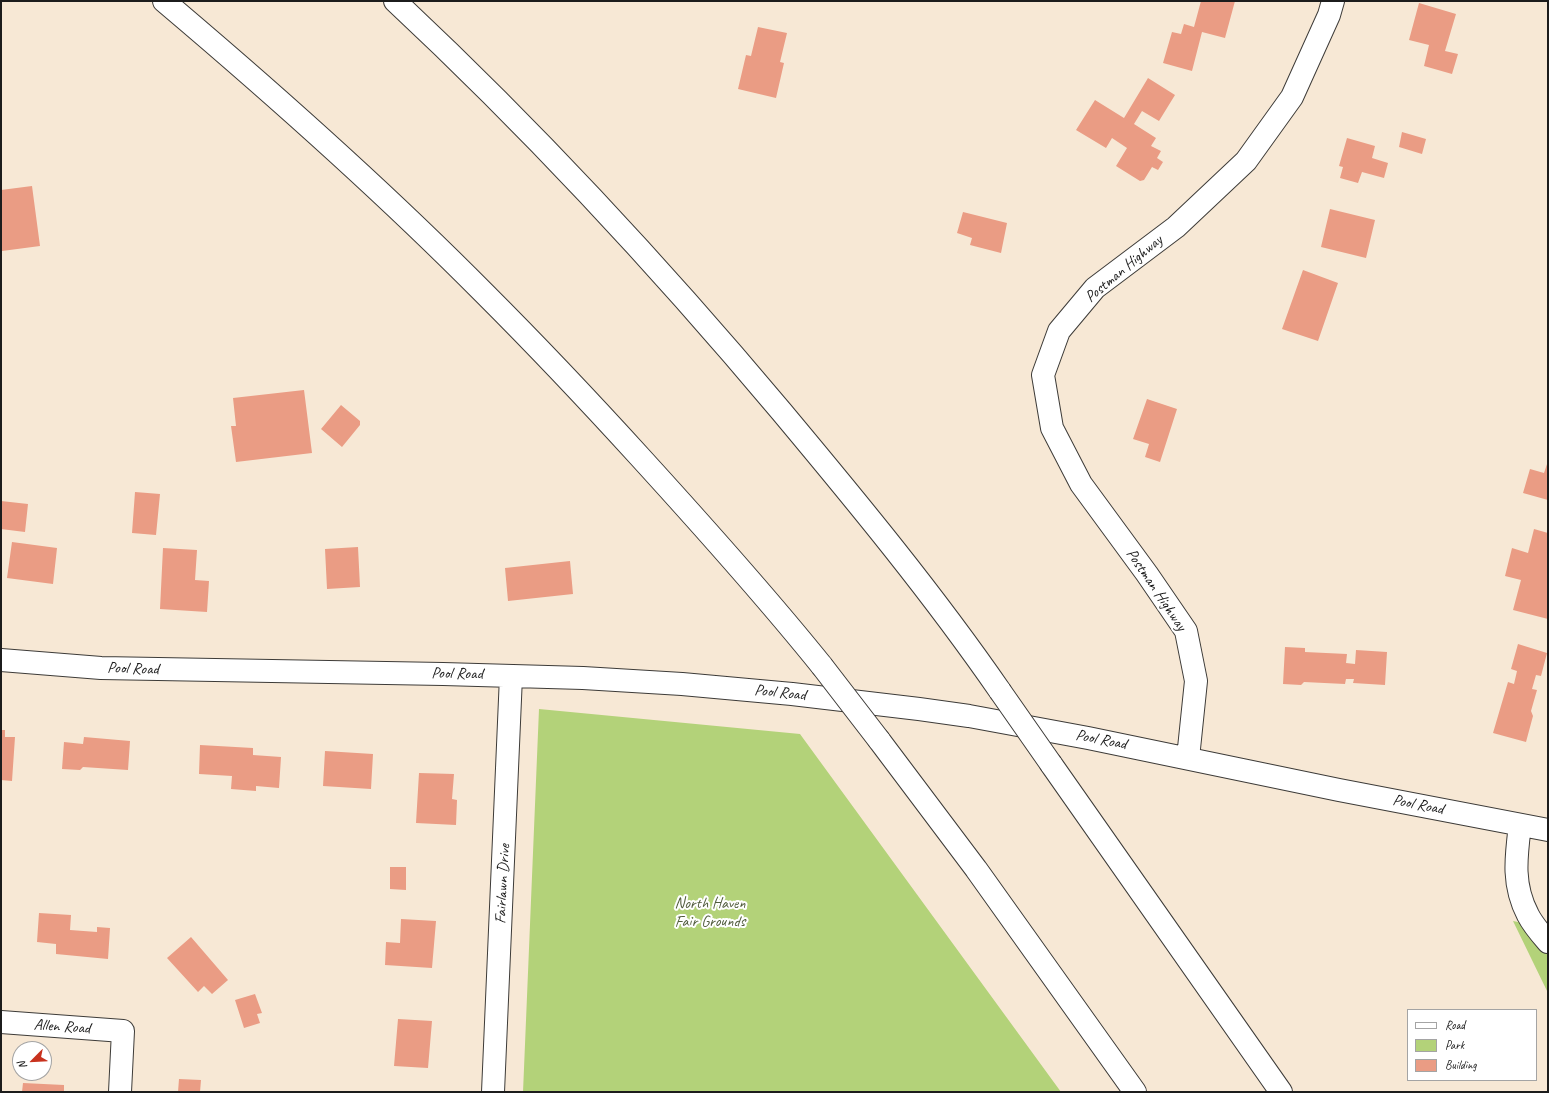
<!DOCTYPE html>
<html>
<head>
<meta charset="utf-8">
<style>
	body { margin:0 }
	#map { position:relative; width:1549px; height:1093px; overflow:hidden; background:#f7e8d5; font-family:Caveat,sans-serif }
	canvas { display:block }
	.frame { position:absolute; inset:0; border:2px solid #1c1c1c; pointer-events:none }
	.legend { position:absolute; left:1407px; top:1009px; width:130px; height:72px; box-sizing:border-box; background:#fff; border:1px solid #a4a4a4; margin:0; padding:5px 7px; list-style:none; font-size:12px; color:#1c1c1c }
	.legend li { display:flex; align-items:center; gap:8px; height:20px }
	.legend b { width:20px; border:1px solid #a4a4a4 }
	.north { position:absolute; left:12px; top:1041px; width:40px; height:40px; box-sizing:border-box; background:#fff; border:1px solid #a4a4a4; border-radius:50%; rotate:246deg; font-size:11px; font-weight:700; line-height:16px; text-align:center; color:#1c1c1c }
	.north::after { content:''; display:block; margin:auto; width:14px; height:18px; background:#c8321e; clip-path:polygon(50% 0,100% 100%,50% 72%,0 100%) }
</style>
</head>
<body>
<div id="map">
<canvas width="1549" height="1093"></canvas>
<div class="frame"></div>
<ul class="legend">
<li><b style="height:5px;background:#fff"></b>Road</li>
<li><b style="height:11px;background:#b3d279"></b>Park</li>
<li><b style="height:11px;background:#ea9c84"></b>Building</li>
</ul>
<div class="north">N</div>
</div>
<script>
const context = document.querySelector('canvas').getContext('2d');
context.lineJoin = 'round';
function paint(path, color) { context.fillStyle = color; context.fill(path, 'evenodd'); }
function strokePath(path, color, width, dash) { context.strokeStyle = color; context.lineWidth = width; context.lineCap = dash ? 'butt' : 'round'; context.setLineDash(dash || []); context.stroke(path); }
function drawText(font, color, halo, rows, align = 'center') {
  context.font = font + ' Caveat,sans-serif'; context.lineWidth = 4; context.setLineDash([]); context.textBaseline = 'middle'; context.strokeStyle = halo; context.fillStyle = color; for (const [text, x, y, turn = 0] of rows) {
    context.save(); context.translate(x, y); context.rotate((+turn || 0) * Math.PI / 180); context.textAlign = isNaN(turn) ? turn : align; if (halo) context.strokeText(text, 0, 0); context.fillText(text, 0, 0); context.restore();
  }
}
const green = new Path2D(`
	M539,709L800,734L1061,1092H523Z
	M1513,921L1548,928V993Z`);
const building = new Path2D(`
	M1201,1H1235L1225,38L1202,32L1192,71L1163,63L1172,32L1181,34L1184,24L1194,27Z
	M1419,3L1456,14L1445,51L1458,54L1452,74L1424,66L1429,45L1409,40Z
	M758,27L787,33L780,62L784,63L776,98L738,89L746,55L751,56Z
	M1148,78L1175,95L1159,121L1142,111L1134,124L1156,138L1151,146L1161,151L1157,158L1163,162L1158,170L1152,167L1144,180L1140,181L1116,166L1127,148L1112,138L1106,148L1076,130L1095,100L1124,118Z
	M1402,132L1426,139L1422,154L1399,147Z
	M1347,138L1375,146L1372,158L1388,163L1384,178L1362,172L1358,183L1340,178L1343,167L1339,166Z
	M32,186L40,246L2,251L1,241V190Z
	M1330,209L1375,220L1366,258L1321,247Z
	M963,212L1007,223L1001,253L970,245L972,238L957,233Z
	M1303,270L1338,283L1318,341L1282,329Z
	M304,390L312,453L236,462L231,426H236L233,398Z
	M1147,399L1177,409L1160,462L1145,457L1149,444L1133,439Z
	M341,405L360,421V425L342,447L321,429Z
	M1548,461V500L1523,493L1530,469L1544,473Z
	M135,492L160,494L156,535L132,533Z
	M1,501L28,504L25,532L1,529Z
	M1534,529L1548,533V619L1513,610L1521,580L1505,576L1512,548L1528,553Z
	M12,542L57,548L53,584L7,578Z
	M358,547L360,587L327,589L325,549Z
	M163,548L197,550L195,580L209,581L207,612L160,609Z
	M570,561L573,594L508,601L505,568Z
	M1518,644L1547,653L1541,676L1536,675L1532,689L1537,690L1531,711L1533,716L1526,742L1493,733L1508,682L1514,684L1517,671L1511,669Z
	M1285,647L1305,648V652L1347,654L1346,663L1355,664L1356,650L1387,652L1385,685L1353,683L1354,679H1346L1345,684L1304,682L1301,685L1283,684Z
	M1,730H5V737H15L12,781L1,780Z
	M84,737L130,741L128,770L83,767L80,770L62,769L64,742L83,744Z
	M200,745L253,748V755L281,757L279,788L256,786V791L231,789L232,776L199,774Z
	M325,751L373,754L371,789L323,786Z
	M419,773L454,774L452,799L457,800L456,825L416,823Z
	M390,867H406V890L390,889Z
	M39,913L71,915L70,930L97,932V927L110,928L108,959L56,954V944L37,942Z
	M401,919L436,921L432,968L385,965L386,942L400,943Z
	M191,937L228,980L212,994L204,986L198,992L167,958Z
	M255,994L262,1013L257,1014L260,1023L244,1028L235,1000Z
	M398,1019L432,1021L428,1068L394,1066Z
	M179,1079L201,1080L200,1092H178Z
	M23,1083L64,1085V1092H22Z`);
const minor = new Path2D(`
	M1,660L101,668L443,674L583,678L682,684L792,694L919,709L969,716L1088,738L1339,790L1548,830
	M1188,758L1196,681L1186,631L1147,574L1081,484L1052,428L1043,375L1059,331L1095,288L1176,227L1246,161L1292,97L1329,15L1333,1
	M1520,825C1516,857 1512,885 1528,915C1533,925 1541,934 1548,942
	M1,1022L123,1031L120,1092
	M493,1092L511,676`);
const highway = new Path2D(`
	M164,1C274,94 382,190 484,293C537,346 589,401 640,457C702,525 764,594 822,666
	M395,1C532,129 660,267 781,411C857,502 933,594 1000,691
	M879,740L976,869L1135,1092
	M1051,764L1281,1092`);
const highwayBridge = new Path2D(`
	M822,666L879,740
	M1000,691L1051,764`);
const streetNames = [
	["Postman Highway",1124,269,-40],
	["Postman Highway",1156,590,56],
	["Pool Road",133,669,2],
	["Pool Road",457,674,1],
	["Pool Road",780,693,6],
	["Pool Road",1101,740,11],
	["Pool Road",1418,805,11],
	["Fairlawn Drive",503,884,-87],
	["Allen Road",62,1027,4]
];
const parkNames = [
	["North Haven",710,904],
	["Fair Grounds",710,922]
];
paint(green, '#b3d279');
paint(building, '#ea9c84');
strokePath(minor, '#3d3b38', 24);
strokePath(highway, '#3d3b38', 24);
strokePath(minor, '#fff', 22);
strokePath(highway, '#fff', 22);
strokePath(highwayBridge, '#3d3b38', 24, []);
strokePath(highwayBridge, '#fff', 22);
drawText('16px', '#1c1c1c', '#fff', streetNames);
drawText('16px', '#515c3d', '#fff', parkNames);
</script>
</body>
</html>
